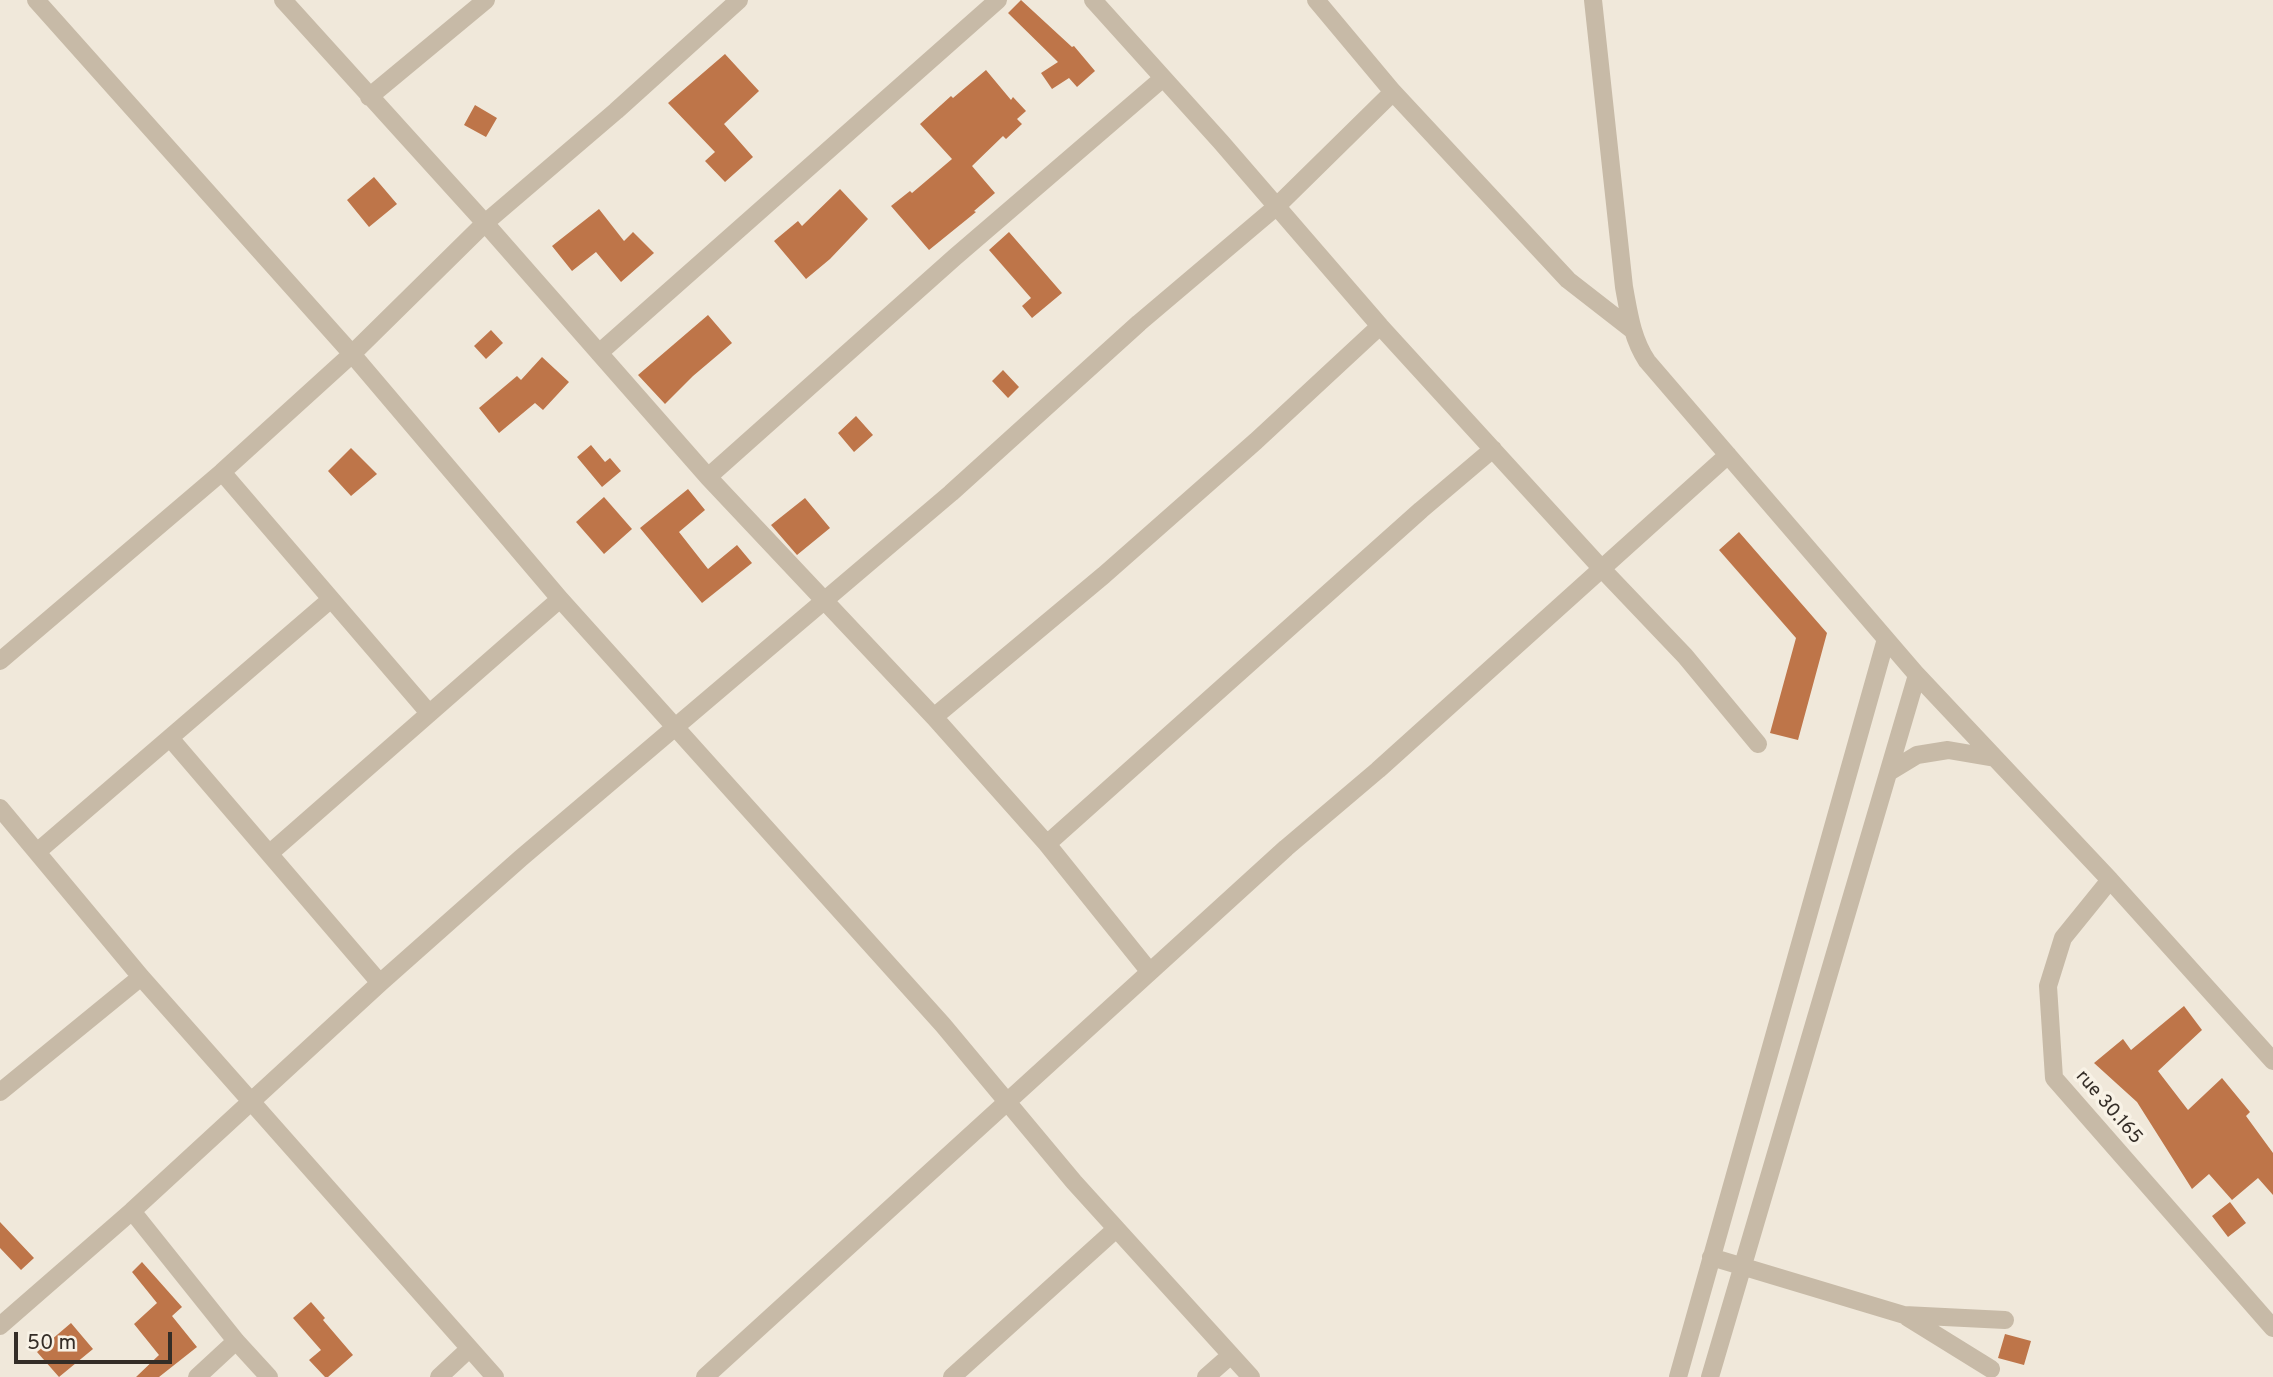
<!DOCTYPE html>
<html>
<head>
<meta charset="utf-8">
<style>
	body { margin:0 }
	#map { position:relative; width:2273px; height:1377px; overflow:hidden; background:#f0e8da; font-family:Overpass,sans-serif }
	canvas { display:block }
	.scale { position:absolute; left:14px; top:1332px; width:158px; height:32px; box-sizing:border-box; border:4px solid #342d27; border-top:0; padding-left:9px; font-size:21px; line-height:24px; white-space:nowrap; color:#342d27; -webkit-text-stroke:5px #f8f2e6; paint-order:stroke }
</style>
</head>
<body>
<div id="map">
<canvas width="2273" height="1377"></canvas>
<div class="scale">50 m</div>
</div>
<script>
const context = document.querySelector('canvas').getContext('2d');
context.lineJoin = 'round';
function paint(path, color) { context.fillStyle = color; context.fill(path, 'evenodd'); }
function strokePath(path, color, width, dash) { context.strokeStyle = color; context.lineWidth = width; context.lineCap = dash ? 'butt' : 'round'; context.setLineDash(dash || []); context.stroke(path); }
function drawText(font, color, halo, rows, align = 'center') {
  context.font = font + ' Overpass,sans-serif'; context.lineWidth = 7; context.setLineDash([]); context.textBaseline = 'middle'; context.strokeStyle = halo; context.fillStyle = color; for (const [text, x, y, turn = 0] of rows) {
    context.save(); context.translate(x, y); context.rotate((+turn || 0) * Math.PI / 180); context.textAlign = isNaN(turn) ? turn : align; if (halo) context.strokeText(text, 0, 0); context.fillText(text, 0, 0); context.restore();
  }
}
const building = new Path2D(`
	M1021,0L1072,47L1074,46L1095,71L1077,87L1069,78L1052,89L1041,73L1058,62L1008,13Z
	M725,54L759,91L724,124L753,157L725,182L705,161L715,152L668,103Z
	M986,70L1011,100L1013,97L1026,111L1017,119L1022,124L1006,139L1003,136L972,166L995,193L974,211L976,212L929,250L891,206L910,191L912,193L952,159L920,124L951,96L953,98Z
	M475,105L497,118L486,137L464,125Z
	M374,177L397,204L369,227L347,200Z
	M840,189L868,219L830,259L806,279L774,241L798,221L802,226Z
	M599,209L624,241L633,232L654,253L621,282L596,252L572,271L552,246Z
	M1009,232L1062,293L1032,318L1022,306L1031,298L989,250Z
	M708,315L732,343L693,376L665,404L638,375Z
	M491,330L503,343L486,359L474,346Z
	M542,357L569,382L543,410L535,403L499,433L479,408L517,376L521,380Z
	M1003,370L1019,387L1008,398L992,381Z
	M856,416L873,435L854,452L838,433Z
	M591,445L605,462L610,458L621,471L602,487L577,457Z
	M351,448L377,474L351,496L328,471Z
	M688,489L705,510L679,532L708,569L737,545L752,563L702,603L640,528Z
	M604,497L632,529L604,554L576,522Z
	M805,498L830,528L797,555L771,525Z
	M1739,532L1827,633L1798,740L1770,733L1796,638L1719,550Z
	M2184,1006L2202,1030L2158,1071L2188,1110L2222,1078L2250,1112L2246,1116L2273,1153V1195L2258,1178L2232,1200L2209,1174L2192,1189L2137,1102L2094,1063L2123,1039L2131,1050Z
	M2230,1202L2246,1223L2228,1237L2212,1216Z
	M0,1222L34,1258L21,1270L0,1248Z
	M142,1262L182,1307L172,1316L197,1347L159,1377H136L159,1355L134,1324L157,1303L132,1272Z
	M311,1302L325,1318L323,1320L353,1355L328,1377H325L309,1360L321,1350L293,1318Z
	M71,1323L93,1349L59,1377L37,1352Z
	M2005,1334L2031,1341L2024,1365L1998,1358Z`);
const minor = new Path2D(`
	M36,0L352,354L560,599L943,1025L1074,1182L1251,1377
	M283,0L485,223L708,477L934,717L1047,844L1150,972
	M1093,0L1221,142L1380,326L1602,569L1685,656L1758,744
	M1316,0L1393,92L1568,280L1631,329
	M1593,0L1624,287C1629,314 1632,338 1647,361L1917,675L2110,880L2273,1061
	M369,97L486,0
	M599,353L998,0
	M222,472L429,713
	M708,477L955,257L1162,79
	M0,661L222,472L352,354L485,223L616,111L739,0
	M934,717L1104,575L1256,441L1380,326
	M170,738L380,983
	M1889,772L1917,755L1948,750L1995,758
	M0,808L141,977L495,1377
	M1047,844L1421,510L1493,449
	M37,852L330,600
	M270,853L560,599
	M2110,880L2063,938L2048,986L2054,1078L2273,1328
	M0,1092L141,977
	M132,1211L236,1341L269,1377
	M1711,1257L1904,1315L2005,1320
	M1907,1317L1991,1369
	M0,1326L132,1211L380,983L521,858L951,493L1139,323L1276,207L1393,92
	M197,1377L236,1341
	M439,1377L469,1349
	M705,1377L1286,848L1378,770L1728,455
	M952,1377L1116,1229
	M1206,1377L1231,1355
	M1678,1377L1886,639
	M1710,1377L1917,675`);
const streetNames = [
	["rue 30.165",2108,1108,49]
];
paint(building, '#be7549');
strokePath(minor, '#c7baa7', 18);
drawText('19px', '#342d27', '#f8f2e6', streetNames);
</script>
</body>
</html>
